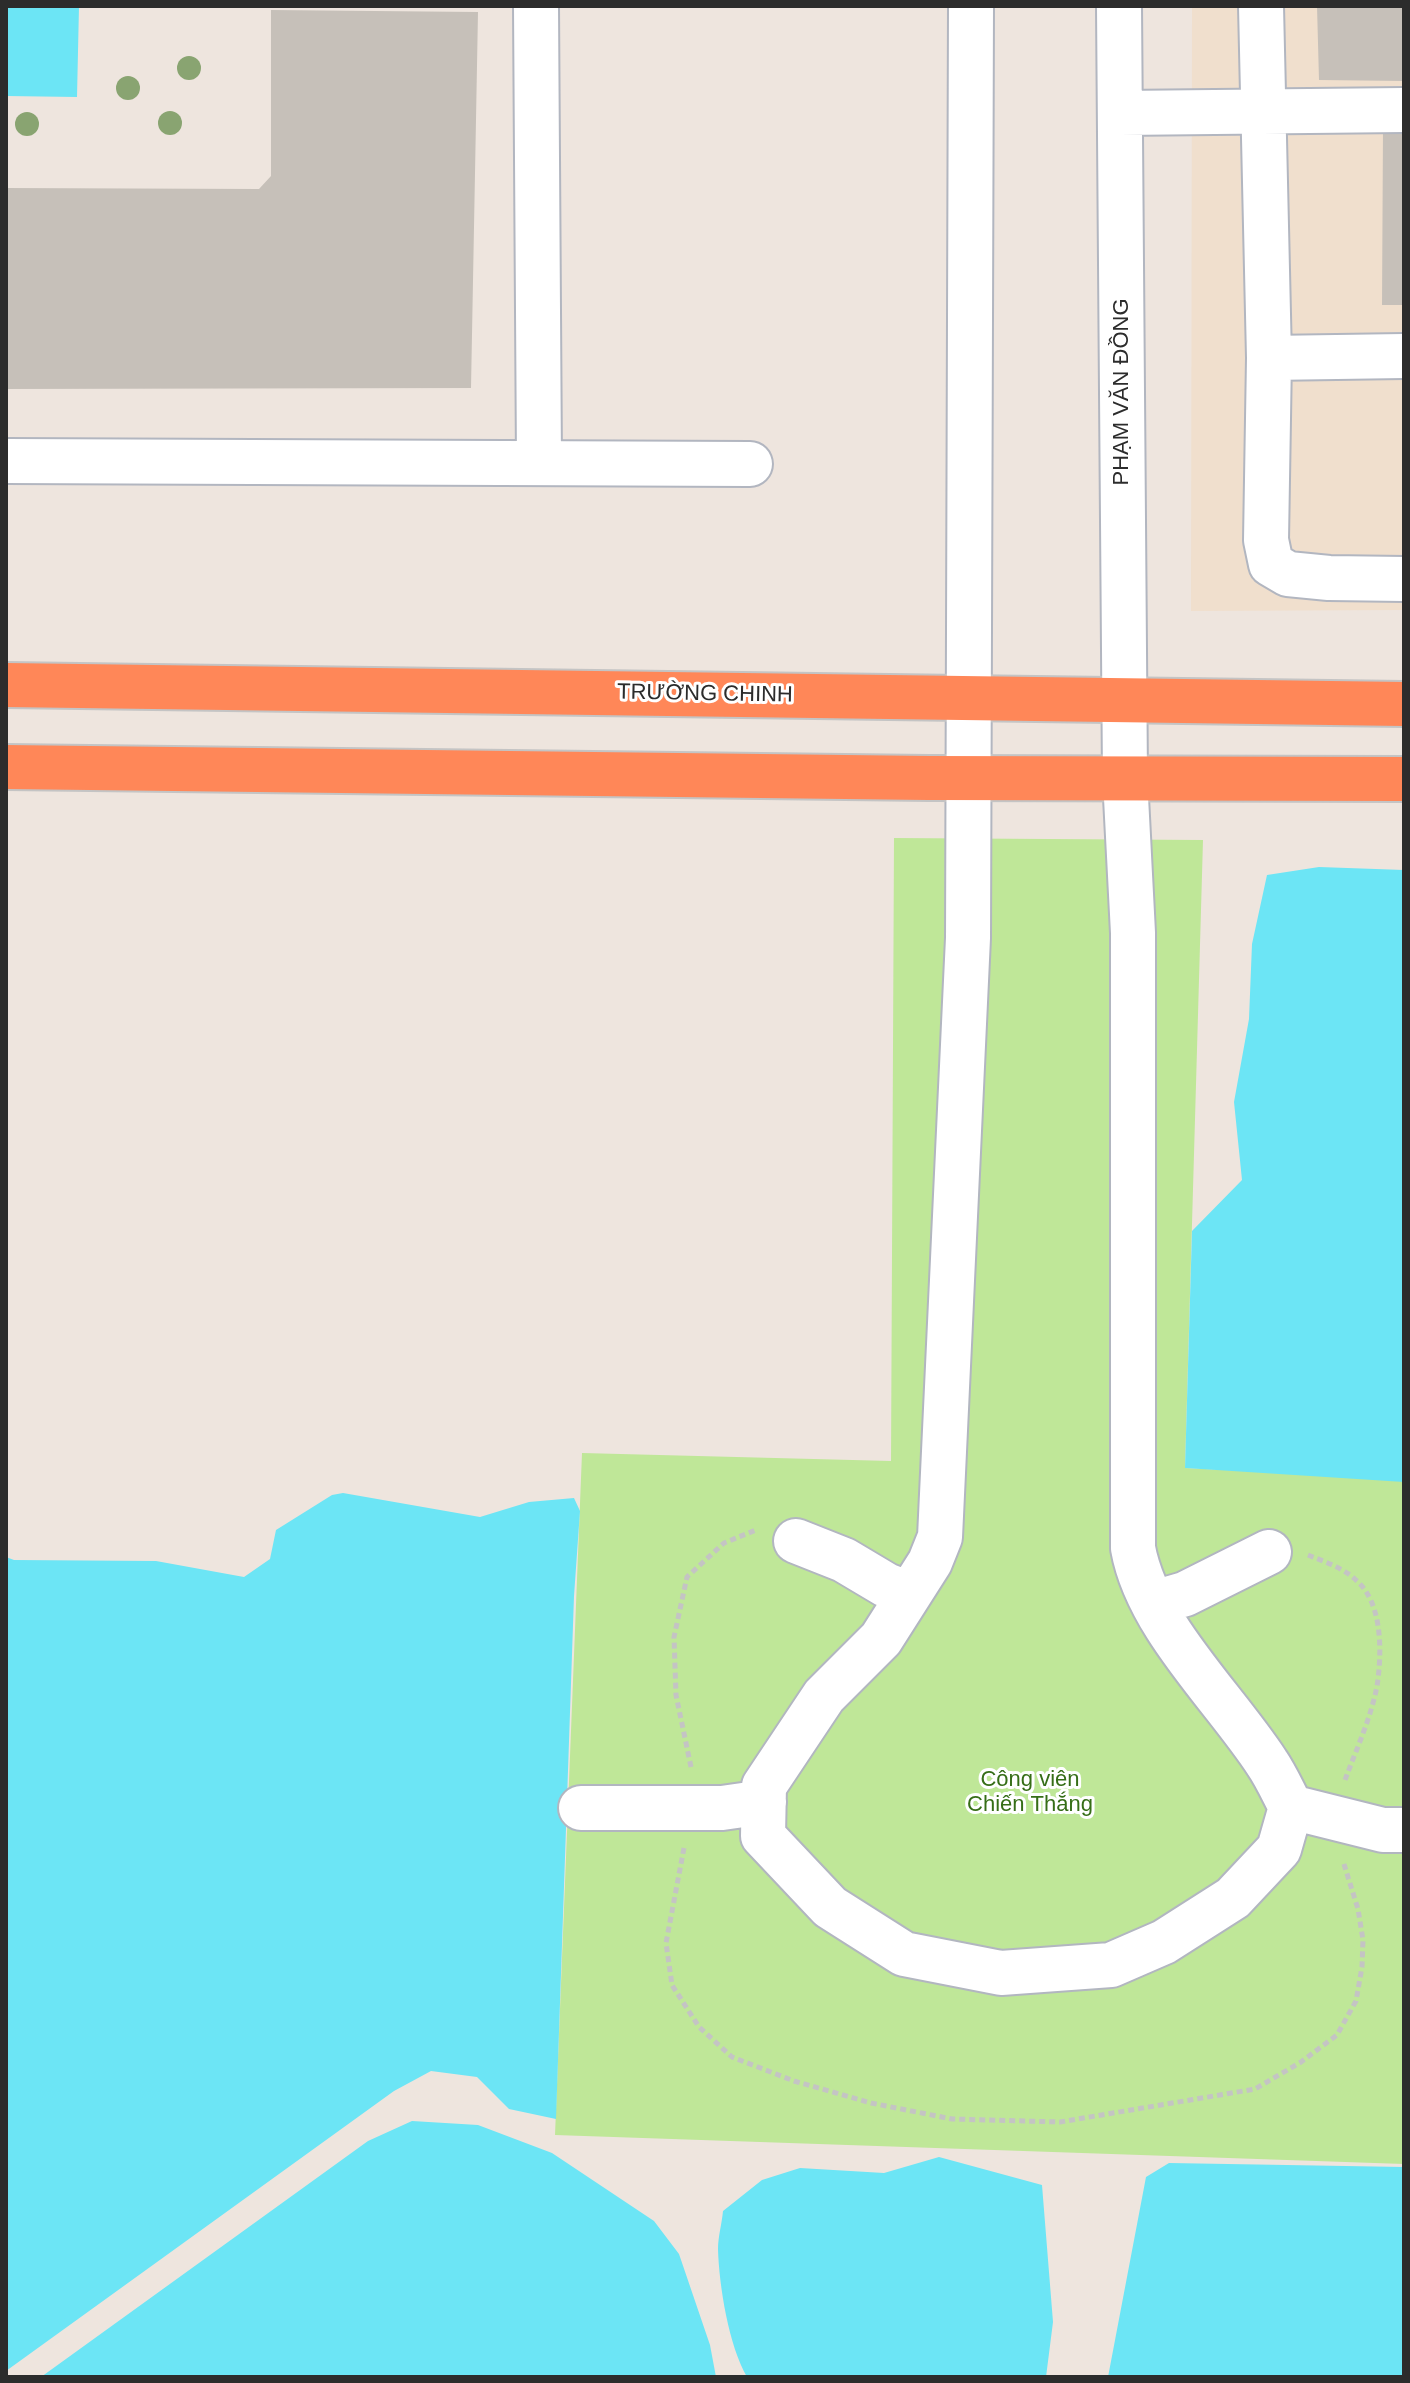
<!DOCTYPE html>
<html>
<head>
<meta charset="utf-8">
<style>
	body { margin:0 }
	#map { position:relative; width:1410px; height:2383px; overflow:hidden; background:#eee5de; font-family:Helvetica,sans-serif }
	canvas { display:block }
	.frame { position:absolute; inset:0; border:8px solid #2c2c2c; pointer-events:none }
</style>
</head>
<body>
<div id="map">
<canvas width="1410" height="2383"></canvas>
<div class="frame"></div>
</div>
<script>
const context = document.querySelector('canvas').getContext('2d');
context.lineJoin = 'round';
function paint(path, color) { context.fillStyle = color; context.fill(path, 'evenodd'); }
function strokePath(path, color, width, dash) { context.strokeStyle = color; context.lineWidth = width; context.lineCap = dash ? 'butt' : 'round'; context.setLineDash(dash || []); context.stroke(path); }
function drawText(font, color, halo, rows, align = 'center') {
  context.font = font + ' Helvetica,sans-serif'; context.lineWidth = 6; context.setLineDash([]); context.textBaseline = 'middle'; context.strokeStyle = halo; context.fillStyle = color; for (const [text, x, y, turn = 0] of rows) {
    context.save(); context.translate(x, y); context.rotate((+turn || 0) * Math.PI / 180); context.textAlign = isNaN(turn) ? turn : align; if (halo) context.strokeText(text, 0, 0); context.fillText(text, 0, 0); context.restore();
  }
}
const education = new Path2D(`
	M1192,6H1404V610L1191,611Z`);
const green = new Path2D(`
	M894,838L1203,840L1185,1468L1404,1479V2164L555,2135L582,1453L891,1461Z`);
const water = new Path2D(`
	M6,6H79L77,97L6,96Z
	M1319,867L1404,870V1482L1185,1468L1192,1231L1242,1180L1234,1102L1249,1019L1252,944L1267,875Z
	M343,1493L480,1517L529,1502L574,1498L580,1511L574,1596L556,2119L509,2109L477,2077L431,2071L394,2091L6,2371V1557L14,1560L156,1561L244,1577L270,1559L276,1530L332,1495Z
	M412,2121L478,2125L552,2153L654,2221L679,2254L710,2345L716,2377H41L368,2141Z
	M939,2157L1042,2185L1053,2322L1046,2377H747C729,2346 719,2286 718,2249C718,2237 722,2223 723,2211L762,2180L800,2168L884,2173Z
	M1169,2163L1404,2167V2377H1108L1146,2177Z`);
const building = new Path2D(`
	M1317,6H1404V81L1319,80Z
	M271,10L478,12L471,388L6,389V188L259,189L271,176Z
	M1383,129H1404V305H1382Z`);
const path = new Path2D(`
	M1308,1555C1325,1562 1344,1568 1357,1581C1383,1604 1382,1654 1377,1686C1371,1718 1356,1750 1345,1780
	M691,1767L676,1695L674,1637L687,1577L724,1543L756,1530
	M684,1848L666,1943L672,1985L699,2027L732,2057L794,2081L871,2103L952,2119L1060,2122L1255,2089L1301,2062L1337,2035L1356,2001L1362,1967L1363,1940L1358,1909L1343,1861`);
const minor = new Path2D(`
	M536,6L539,463
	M971,6L968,938L940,1537L930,1562L881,1639L824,1696L764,1786L763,1836L830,1907L904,1954L1001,1973L1111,1965L1164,1942L1233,1898L1279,1849L1291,1807C1283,1792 1276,1776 1267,1763C1224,1697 1147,1626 1133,1548V933L1125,778L1119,6
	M1261,6L1269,358L1266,540L1271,564L1288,574L1329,578L1404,579
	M1120,113L1404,110
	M1269,358L1404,356
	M6,461L750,464
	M796,1541L844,1560L886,1585L909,1594
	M1154,1603L1185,1594L1269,1552
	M1291,1807L1383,1830H1404
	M581,1808H722L764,1802`);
const highway = new Path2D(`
	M6,685L1404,704
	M6,767L929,778L1404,779`);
const trees = [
	[189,68],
	[128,88],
	[170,123],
	[27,124]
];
const streetNames = [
	["PHẠM VĂN ĐỒNG",1122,392,-90],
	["TRƯỜNG CHINH",705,694,1]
];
const parkNames = [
	["Công viên",1030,1780],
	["Chiến Thắng",1030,1805]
];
paint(education, '#f0dfcd');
paint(green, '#bfe798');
paint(water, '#6ce5f5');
paint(building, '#c6c0b9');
strokePath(minor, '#b2b6c0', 48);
strokePath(highway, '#c4c4c4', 48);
strokePath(path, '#c4c4c4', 5, [6, 4]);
strokePath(minor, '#fff', 44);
strokePath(highway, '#ff8758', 44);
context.fillStyle = '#89a471';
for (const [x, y] of trees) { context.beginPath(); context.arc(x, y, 12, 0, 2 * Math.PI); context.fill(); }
drawText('22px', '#2c2c2c', '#fff', streetNames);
drawText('22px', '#366e17', '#fff', parkNames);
</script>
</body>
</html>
